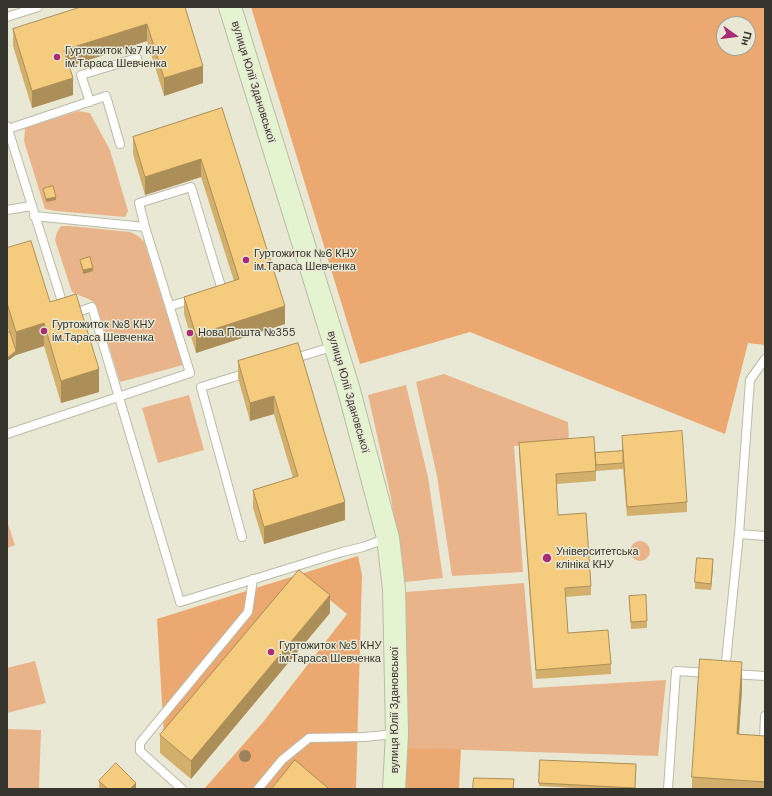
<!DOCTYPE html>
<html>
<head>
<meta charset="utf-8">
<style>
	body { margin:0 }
	#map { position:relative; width:772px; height:796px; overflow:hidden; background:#e9e8d4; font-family:"DM Sans",sans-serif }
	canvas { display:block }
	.frame { position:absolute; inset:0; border:8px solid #35352d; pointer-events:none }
	.north { position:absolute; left:716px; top:16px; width:40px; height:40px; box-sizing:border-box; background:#e9e8d4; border:1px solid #a1a091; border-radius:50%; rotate:104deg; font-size:11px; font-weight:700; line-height:16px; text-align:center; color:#35352d }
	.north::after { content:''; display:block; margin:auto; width:14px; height:18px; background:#ab2a76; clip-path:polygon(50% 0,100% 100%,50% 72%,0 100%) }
</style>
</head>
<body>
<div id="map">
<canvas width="772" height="796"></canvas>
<div class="frame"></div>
<div class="north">Пн</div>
</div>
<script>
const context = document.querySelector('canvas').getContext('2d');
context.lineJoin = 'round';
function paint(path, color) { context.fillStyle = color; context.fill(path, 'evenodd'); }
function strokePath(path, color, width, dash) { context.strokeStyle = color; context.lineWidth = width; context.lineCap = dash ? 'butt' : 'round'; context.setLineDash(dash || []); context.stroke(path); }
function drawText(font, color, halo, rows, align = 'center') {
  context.font = font + ' "DM Sans",sans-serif'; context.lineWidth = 3; context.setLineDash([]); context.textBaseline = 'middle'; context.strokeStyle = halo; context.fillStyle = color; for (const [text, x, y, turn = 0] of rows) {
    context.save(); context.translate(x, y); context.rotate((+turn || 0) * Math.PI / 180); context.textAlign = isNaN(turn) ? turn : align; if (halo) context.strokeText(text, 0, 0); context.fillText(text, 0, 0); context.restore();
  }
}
const green = new Path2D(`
	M78,111L90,113L110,150L128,211L125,217L56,211L45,209L24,141L25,128Z
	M61,226H70L130,232L138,236L144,241L183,365L120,382L96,304C89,297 80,297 72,292L55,240L57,232Z
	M444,374L568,422L569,441L514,446L523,572L452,576L437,476L416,382Z
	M406,385L428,477L443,578L405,582L390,493L368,395Z
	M189,395L204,450L158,463L142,408Z
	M7,521L15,545L7,548Z
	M630 551a10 10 0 1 1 20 0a10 10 0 1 1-20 0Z
	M524,583L533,688L666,680L658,756L407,748L406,592Z
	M35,661L46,703L7,713V668Z
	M7,729L41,730L39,789H7Z`);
const forest = new Path2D(`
	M251,7H765V345L748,343L725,434L470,332L360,364ZM724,24H748V48H724Z
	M358,556L362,575L356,789H318L291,766L271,789H204L264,721L347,614L303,578L164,736L157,619Z
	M407,748L461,749L459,789H405Z`);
const lane = new Path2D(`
	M7,17L38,7
	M90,102L81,75L137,58
	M7,126L64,308
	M8,129L106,96L120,144
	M7,210L31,206
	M145,227L139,203L191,187L222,290L217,292
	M170,306L194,299
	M72,314L92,307L180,602L342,552L363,547L388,538
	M292,359L335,346
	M7,434L190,373L145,227L34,216
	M739,534L765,536
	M242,537L201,387L247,373
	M725,671L739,534L750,380L765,359
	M732,674L765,676
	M765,716L764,740H765
	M182,789L140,751V743L248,612L253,579
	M258,789L282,760L309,738L364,737L396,734
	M668,789L676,671L708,673`);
const secondary = new Path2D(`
	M230,7L348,387L388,538L394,589L397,734L394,789`);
const trees = [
	[245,756]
];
const wall = new Path2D(`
	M185,7L203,83L164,96L147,41L69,66L73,95L32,108L13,46V29Z
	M222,108L285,324L196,353L184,314V297L234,281L201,177L145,195L133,154V137Z
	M43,189L56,200L46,202L43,192Z
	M7,248L50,302L99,392L61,403L44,346L16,355L7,361V333L9,332L7,326Z
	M80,260L93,271L83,274L80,263Z
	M298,343L345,520L264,544L253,508V490L293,478L274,414L250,421L238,378V361Z
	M622,436L687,502V512L627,516L623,469L596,471V481L556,484L558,515L591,586V595L565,597L568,633L611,664V674L536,679L519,453V443L595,453L622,451Z
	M713,566L711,590L695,589V582Z
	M629,596L647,621V628L631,629Z
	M330,613L191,779L160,753V735Z
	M742,689L739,734L765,736V789H692V777Z
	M540,760L636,764L635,789H592L539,786Z
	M99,781L136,789H101L99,787Z`);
const shadedWall = new Path2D(`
	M147,24V41L64,68V50Z
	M203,66V83L164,96V78Z
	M73,78V95L32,108V91Z
	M201,159V177L145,195V177Z
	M56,197V200L46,202V199Z
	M93,268V271L83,274V270Z
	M285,306V324L196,353V335Z
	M44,323V346L16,355L7,361V358L16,351V332Z
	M99,369V392L61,403V381Z
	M274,396V414L250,421V403Z
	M345,502V520L264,544V527Z
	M713,559V566L711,590V584Z
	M330,595V613L191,779V761Z
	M742,662V689L737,761V734Z
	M136,783V789H130Z`);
const building = new Path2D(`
	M81,7H185L203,66L164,78L147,24L64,50L73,78L32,91L13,29Z
	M222,108L285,306L196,335L184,297L239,279L201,159L145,177L133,137Z
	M53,186L56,197L46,199L43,189Z
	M31,241L50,302L76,294L99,369L61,381L44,323L16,332L7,303V248Z
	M90,257L93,268L83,270L80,260Z
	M10,332L16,351L7,358V333Z
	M298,343L345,502L264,527L253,490L298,476L274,396L250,403L238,361Z
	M682,431L687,502L627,507L622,436Z
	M594,437L596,471L556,474L558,515L586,513L591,586L565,588L568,633L608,630L611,664L536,670L519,443Z
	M623,451V463L596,465L595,453Z
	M697,558L713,559L711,584L695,582Z
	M299,570L330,595L191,761L160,735Z
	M646,595L647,621L631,622L629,596Z
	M700,659L742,662L737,734L765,736V782L692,777Z
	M295,760L328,788L327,789H272Z
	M540,760L636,764L635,788L539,783Z
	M116,763L136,783L130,789H108L99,781Z
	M474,778L514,779L513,789H473Z`);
const markers = [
	[57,57,4,"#ab2a76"],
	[246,260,4,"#ab2a76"],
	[44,331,4,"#ab2a76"],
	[190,333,4,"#ab2a76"],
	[547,558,5,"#ab2a76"],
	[271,652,4,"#ab2a76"]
];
const poiNames = [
	["Гуртожиток №7 КНУ",65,51],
	["ім.Тараса Шевченка",65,64],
	["Гуртожиток №6 КНУ",254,254],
	["ім.Тараса Шевченка",254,267],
	["Гуртожиток №8 КНУ",52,325],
	["ім.Тараса Шевченка",52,338],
	["Нова Пошта №355",198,333],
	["Університетська",556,552],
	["клініка КНУ",556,565],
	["Гуртожиток №5 КНУ",279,646],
	["ім.Тараса Шевченка",279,659]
];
const streetNames = [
	["вулиця Юлії Здановської",253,82,73],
	["вулиця Юлії Здановської",348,392,74],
	["вулиця Юлії Здановської",395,710,-90]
];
paint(green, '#eab48b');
paint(forest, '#eca871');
strokePath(lane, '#bbbba7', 10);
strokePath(secondary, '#bbbba7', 24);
strokePath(lane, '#fff', 8);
strokePath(secondary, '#e4f4d1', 22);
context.fillStyle = '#9a825f';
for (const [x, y] of trees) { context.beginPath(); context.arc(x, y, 6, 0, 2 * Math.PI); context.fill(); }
paint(wall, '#d3af6c');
paint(shadedWall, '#ac8f58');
paint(building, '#f5cc7e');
strokePath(building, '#ac8f58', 1);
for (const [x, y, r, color] of markers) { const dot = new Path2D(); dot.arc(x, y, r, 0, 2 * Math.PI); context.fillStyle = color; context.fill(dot); strokePath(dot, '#e9e8d4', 1.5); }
drawText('11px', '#35352d', '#e9e8d4', poiNames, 'left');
drawText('11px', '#35352d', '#e9e8d4', streetNames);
</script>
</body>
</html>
